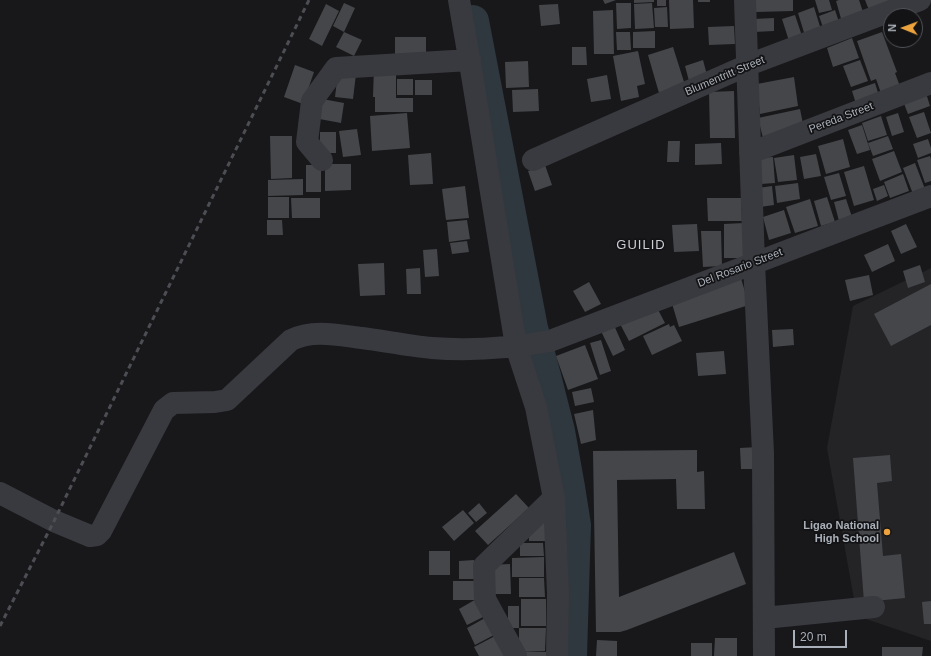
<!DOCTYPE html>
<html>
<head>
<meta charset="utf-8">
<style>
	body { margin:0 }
	#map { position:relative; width:931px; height:656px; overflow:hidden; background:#18181a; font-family:Arial,sans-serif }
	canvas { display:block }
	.north { position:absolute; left:883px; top:8px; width:40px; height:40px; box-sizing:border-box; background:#131315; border:1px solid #4f5257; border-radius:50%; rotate:271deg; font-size:11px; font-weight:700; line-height:16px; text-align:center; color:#aab0b9 }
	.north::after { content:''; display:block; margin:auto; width:14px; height:18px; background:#eca33d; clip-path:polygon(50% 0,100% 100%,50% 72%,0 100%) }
	.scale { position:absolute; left:793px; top:630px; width:54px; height:18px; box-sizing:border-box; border:2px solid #aab0b9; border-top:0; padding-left:5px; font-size:12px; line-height:14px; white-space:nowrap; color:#aab0b9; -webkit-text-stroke:3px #131315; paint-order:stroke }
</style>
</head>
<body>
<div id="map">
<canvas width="931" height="656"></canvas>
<div class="north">N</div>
<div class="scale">20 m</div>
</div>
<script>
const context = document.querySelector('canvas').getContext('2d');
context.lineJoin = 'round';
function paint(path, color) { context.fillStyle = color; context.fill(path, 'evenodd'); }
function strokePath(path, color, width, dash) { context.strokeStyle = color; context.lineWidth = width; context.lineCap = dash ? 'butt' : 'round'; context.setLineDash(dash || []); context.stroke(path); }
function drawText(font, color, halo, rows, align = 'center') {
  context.font = font + ' Arial,sans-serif'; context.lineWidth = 3.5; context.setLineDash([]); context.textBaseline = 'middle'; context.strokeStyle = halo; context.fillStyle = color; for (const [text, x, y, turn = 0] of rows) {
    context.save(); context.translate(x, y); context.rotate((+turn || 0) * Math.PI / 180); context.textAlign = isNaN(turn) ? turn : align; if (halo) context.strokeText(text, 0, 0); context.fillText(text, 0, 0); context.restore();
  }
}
const built = new Path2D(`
	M931,268V641L857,616L827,448L853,306Z`);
const river = new Path2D(`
	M473,21L532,328L545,376L559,431L569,487L575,525L571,656`);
const building = new Path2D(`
	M603,0H616L605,4Z
	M634,0H654V2L634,3Z
	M657,0H666V6H657Z
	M669,0H693L694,28L670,29Z
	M698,0H710V2H698Z
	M755,0H793V11L756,12Z
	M815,0H829L832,10L819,13Z
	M839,0H859L864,15L842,22L836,1Z
	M865,0H899L869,10Z
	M344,3L355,8L344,32L333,26Z
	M616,3H631V28L617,29Z
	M652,3L654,28L635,29L634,4Z
	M326,4L339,11L322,46L309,39Z
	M558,4L560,24L541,26L539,5Z
	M667,7L668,27H655L654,8Z
	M814,7L822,33L806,39L798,13Z
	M613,10L614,54H594L593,11Z
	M835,10L840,25L824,30L819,16Z
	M795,15L802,36L789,41L782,19Z
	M774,18V31L754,32L753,19Z
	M734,26L735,44L709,45L708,27Z
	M655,31V48H633V32Z
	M344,32L362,40L354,56L336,47Z
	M616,32H630L631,50H617Z
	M882,32L897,72L895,73L901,89L882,96L876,79L871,81L857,41Z
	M395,37H426V56H395Z
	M852,38L859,58L833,67L827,48Z
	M572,47H586L587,65H572Z
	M673,47L685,85L659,93L648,55Z
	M638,51L645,84L637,86L639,97L621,101L613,56Z
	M703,60L707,75L689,81L685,66Z
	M860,60L868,81L851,87L843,66Z
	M528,61L529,87L506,88L505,62Z
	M295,65L314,72L303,104L284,97Z
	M374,66H396V98H413V112H375V97H373Z
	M338,72L356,74L353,99L335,97Z
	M607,75L611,99L591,102L587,79Z
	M794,77L798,106L760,114L757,84Z
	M397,79H413V95H397Z
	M415,80H432V95H415Z
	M875,83L880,99L857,107L852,91Z
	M538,89L539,111L513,112L512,90Z
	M734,91L735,138H710L709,92Z
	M926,93L930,106L908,114L903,101Z
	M317,98L344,103L341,123L314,118Z
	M800,109L804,129L763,138L758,118Z
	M924,112L931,133L917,138L909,117Z
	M407,113L410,148L372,151L370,116Z
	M898,113L904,132L892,136L886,117Z
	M881,116L887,135L868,141L862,123Z
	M862,125L870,150L857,154L848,130Z
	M357,129L361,155L343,157L339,131Z
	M320,132H336V153H320Z
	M270,136H292V178L271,179Z
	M888,136L893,149L873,156L868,143Z
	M843,139L850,167L826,174L818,146Z
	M928,139L931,148V153L918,158L913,144Z
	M668,141H680L679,162H667Z
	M721,143L722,164L695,165V144Z
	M894,151L902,172L880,181L872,159Z
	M431,153L433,184L410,185L408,155Z
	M816,154L821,176L804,179L800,157Z
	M794,155L797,180L778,182L774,158Z
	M930,156L931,159V181L925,183L917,160Z
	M773,157L775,183L761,184L759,158Z
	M915,163L925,189L913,194L903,168Z
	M325,164H351V190L325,191Z
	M306,165H321V192H306Z
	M545,165L552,185L535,191L528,171Z
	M864,166L874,200L854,206L844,172Z
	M839,173L846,196L831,200L824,177Z
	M903,174L909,191L890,198L884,182Z
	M303,179V195L268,196V180Z
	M798,183L800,199L777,203L775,186Z
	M884,185L888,196L877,201L873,189Z
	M465,186L469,218L446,220L442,189Z
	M772,186L774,205L760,207L758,188Z
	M268,197H289V218H268Z
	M827,197L835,222L821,226L814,201Z
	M291,198H320V218H292Z
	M707,198H741L742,221H708Z
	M810,199L818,226L795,233L786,207Z
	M846,199L852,217L839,221L834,202Z
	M784,210L791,233L769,240L763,217Z
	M267,220H282L283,235H267Z
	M467,220L470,239L449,242L447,222Z
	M744,223L745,258H724V224Z
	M697,224L699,251L674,252L672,225Z
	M906,224L917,247L901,254L891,231Z
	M701,231H721L722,266L703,267Z
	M467,241L469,252L452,254L450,243Z
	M888,244L895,261L872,272L864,255Z
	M437,249L439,276L425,277L423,250Z
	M384,263L385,295L360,296L358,264Z
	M920,265L925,282L908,288L903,271Z
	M420,268L421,294H407L406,269Z
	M740,275L749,305L679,327L670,297Z
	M869,275L873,295L850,301L845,280Z
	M589,282L601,304L585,312L573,291Z
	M931,284V325L891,346L874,314Z
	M654,302L665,323L629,341L618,320Z
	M613,323L625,350L613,356L600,329Z
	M669,324L670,327L674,325L682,341L652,355L643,336Z
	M793,329L794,345L773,347L772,330Z
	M601,340L611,371L600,375L590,343Z
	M585,345L598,379L568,390L556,356Z
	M724,351L726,374L698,376L696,353Z
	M591,388L594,402L575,406L572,392Z
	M593,410L596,440L581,444L574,414Z
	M758,447L759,469H741L740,448Z
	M697,450V472L704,471L705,509H677L676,479L617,480L619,597L734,552L746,584L627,630L620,632H596L593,451Z
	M890,455L892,481L877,483L883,556L901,554L905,598L864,602L853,458Z
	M516,494L529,508L488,545L475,531Z
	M479,503L487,513L476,522L468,513Z
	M463,510L474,523L454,541L442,527Z
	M546,517V541H529V523Z
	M520,543H543L544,556H520Z
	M429,551H450V575H429Z
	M544,557V577H512V558Z
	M474,560V579H459V561Z
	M510,564L511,594H489L488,565Z
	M519,578H544L545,597H519Z
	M453,581H474V600H453Z
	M478,598L487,615L467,625L459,609Z
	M521,599H546V626H521Z
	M931,601V624H924L922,602Z
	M508,606H519V628H508Z
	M485,618L494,635L475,645L467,628Z
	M519,628H546L545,651H519Z
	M495,636L505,656H479L474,647Z
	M715,638H737V656H714Z
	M597,640L617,641V656H596Z
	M691,643H712V656H691Z
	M882,647H923L922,656H882Z
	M519,651L547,652V656H519Z`);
const minor = new Path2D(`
	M459,0L472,75L516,346L536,407L554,498L558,593L557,656
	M745,0L754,263L763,453L764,656
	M750,153L931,83
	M322,160L307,142L312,101L336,68L470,60
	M533,160L748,65L920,0
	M0,493L54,521L90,536L97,535L101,531L164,410L173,403L215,402L227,400L291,340C313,329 338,335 362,338C385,341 409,346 432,348C471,351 511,348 550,341L931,196
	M764,618L874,607
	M516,656L485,599L484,566L554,498`);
const rail = new Path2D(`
	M0,626L54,521L309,0`);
const markers = [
	[887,532,4,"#eca33d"]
];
const streetNames = [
	["Blumentritt Street",725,76,-23],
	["Pereda Street",841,118,-21],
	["Del Rosario Street",740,268,-21]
];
const poiNames = [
	["Ligao National",879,526],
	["High School",879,539]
];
const quarterNames = [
	["GUILID",641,245]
];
paint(built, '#242427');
strokePath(river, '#2e383e', 32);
paint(building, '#44464a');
strokePath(minor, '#393a3f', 22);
strokePath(rail, '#4c4e54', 3, [5, 4]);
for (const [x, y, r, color] of markers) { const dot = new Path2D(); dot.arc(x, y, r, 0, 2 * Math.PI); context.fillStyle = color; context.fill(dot); strokePath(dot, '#131315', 1.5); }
drawText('11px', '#aab0b9', '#131315', streetNames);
drawText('bold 11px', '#aab0b9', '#131315', poiNames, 'right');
context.letterSpacing = '1px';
drawText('13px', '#cbcfd5', '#131315', quarterNames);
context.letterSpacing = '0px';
</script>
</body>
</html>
